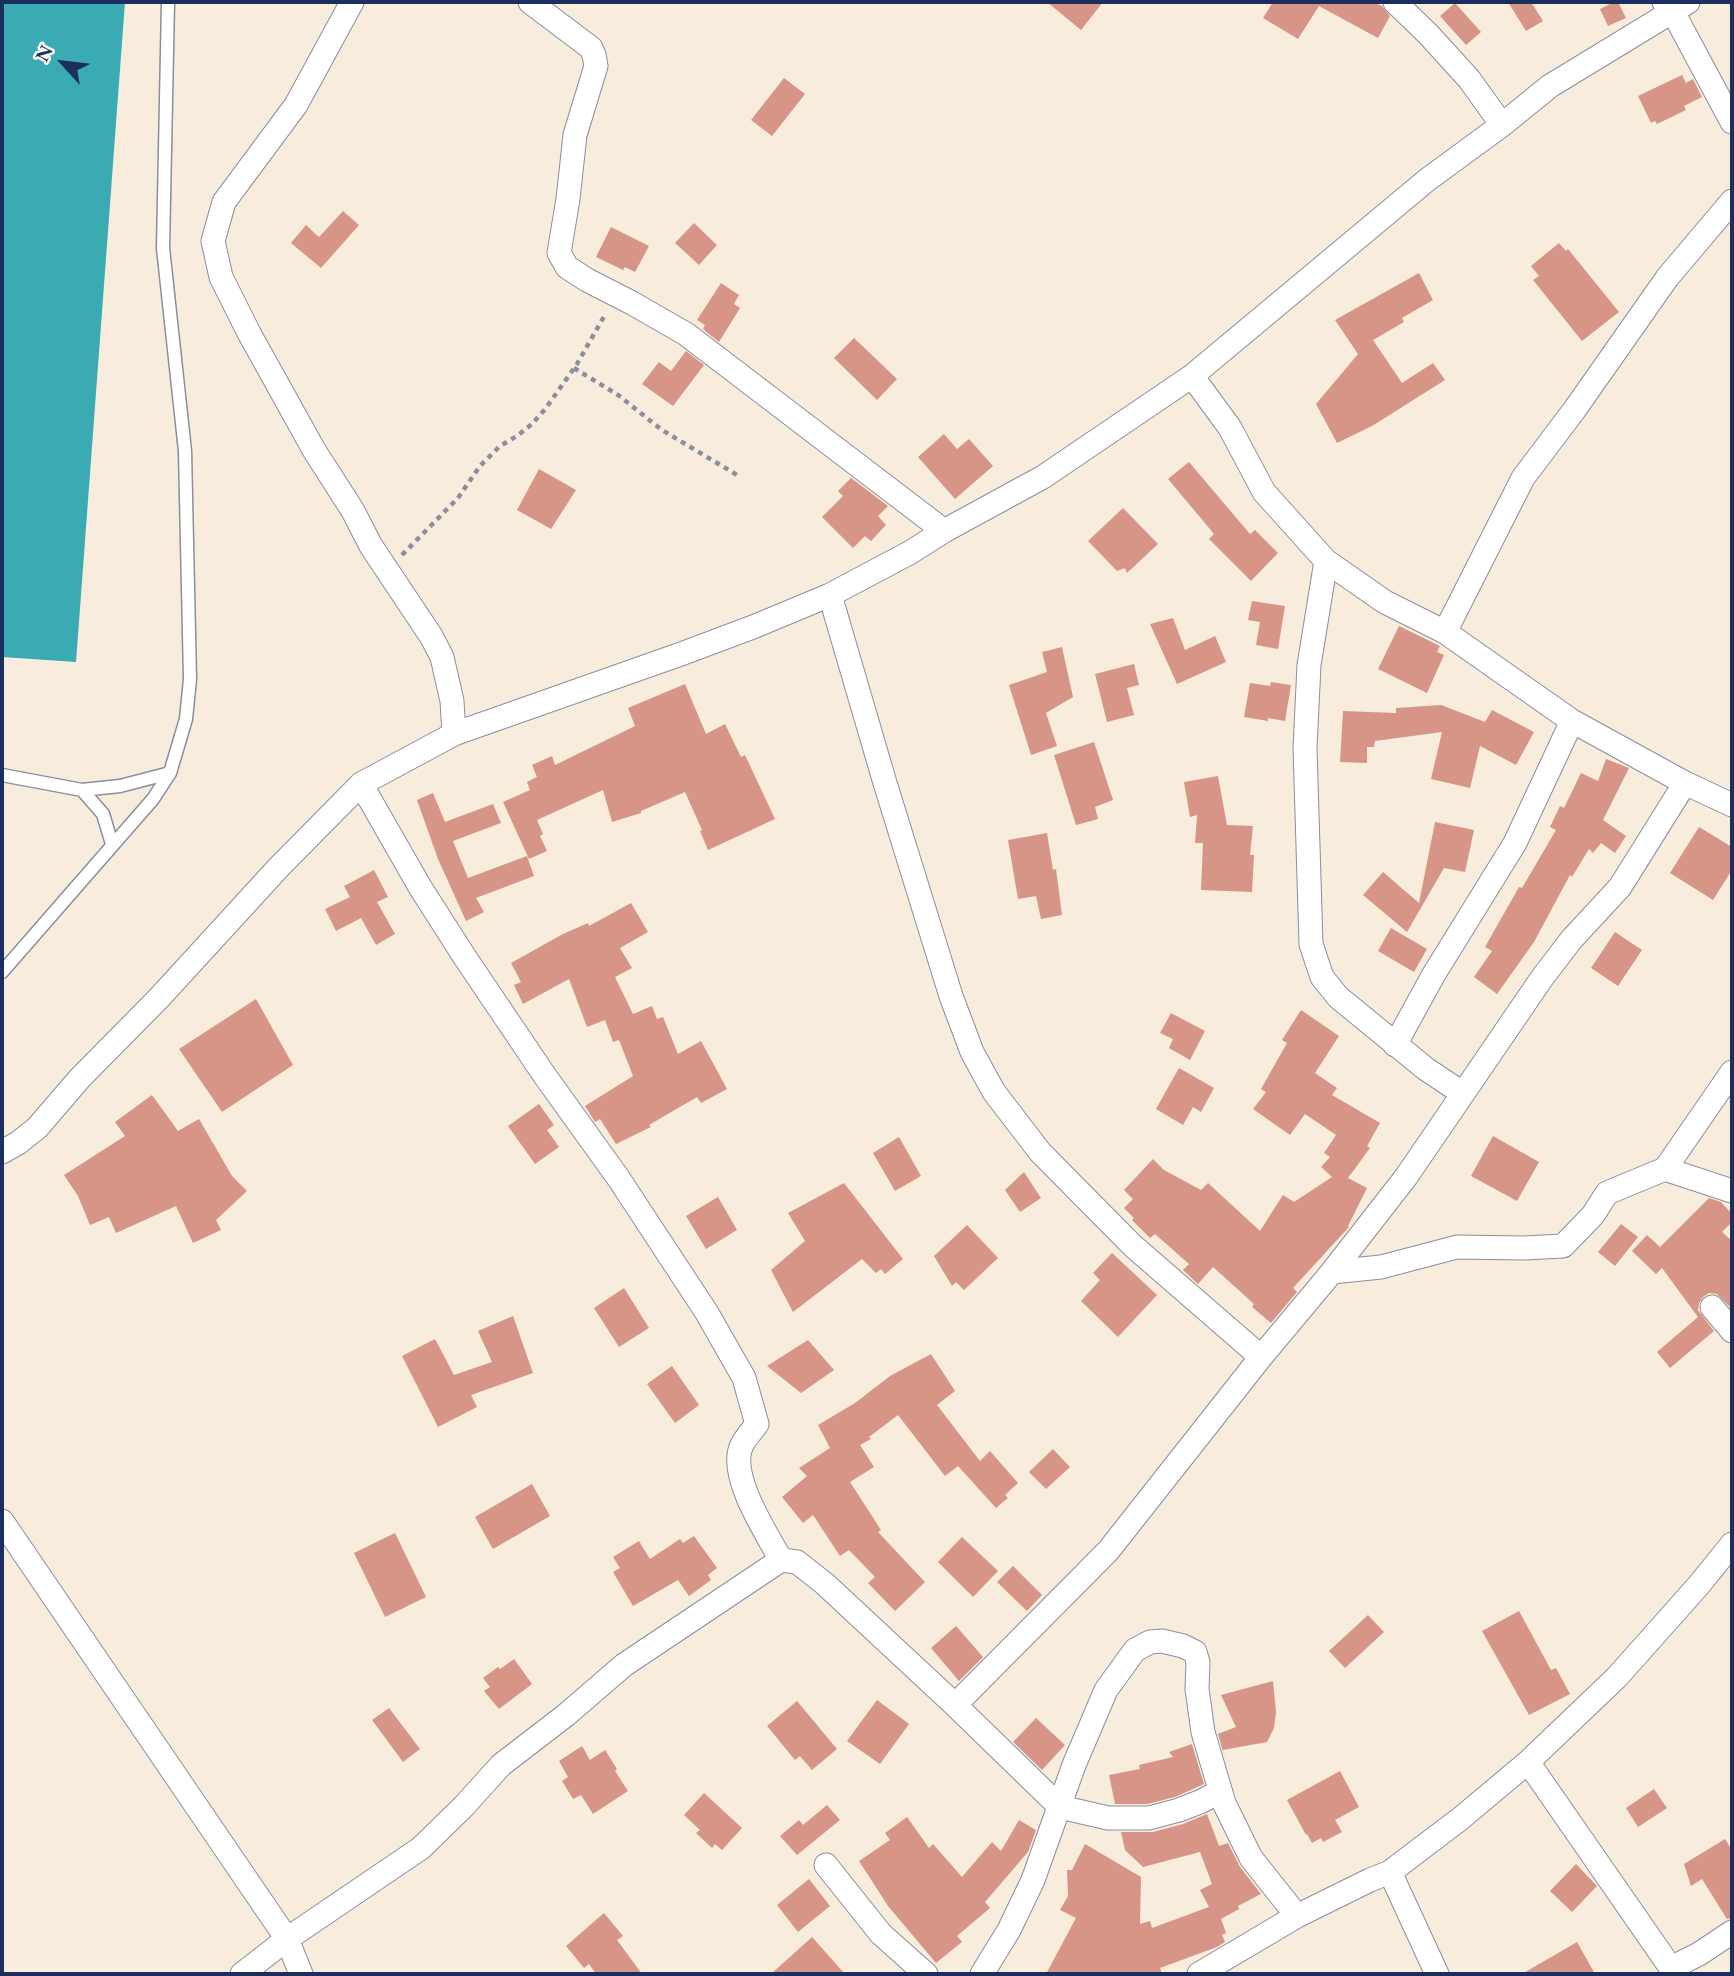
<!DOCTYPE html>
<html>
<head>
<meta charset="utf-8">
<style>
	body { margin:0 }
	#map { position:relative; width:1734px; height:1976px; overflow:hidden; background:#f8eddc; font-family:"EB Garamond",serif }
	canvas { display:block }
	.frame { position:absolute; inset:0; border:4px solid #1b2f5e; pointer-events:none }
	.north { position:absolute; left:28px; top:28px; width:70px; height:70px; -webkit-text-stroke:5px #fdfcf7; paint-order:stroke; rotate:297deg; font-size:19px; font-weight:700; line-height:28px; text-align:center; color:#1b2f5e }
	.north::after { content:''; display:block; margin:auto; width:24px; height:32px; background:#1b2f5e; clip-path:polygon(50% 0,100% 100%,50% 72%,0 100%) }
</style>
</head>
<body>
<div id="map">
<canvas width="1734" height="1976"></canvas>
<div class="frame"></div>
<div class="north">N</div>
</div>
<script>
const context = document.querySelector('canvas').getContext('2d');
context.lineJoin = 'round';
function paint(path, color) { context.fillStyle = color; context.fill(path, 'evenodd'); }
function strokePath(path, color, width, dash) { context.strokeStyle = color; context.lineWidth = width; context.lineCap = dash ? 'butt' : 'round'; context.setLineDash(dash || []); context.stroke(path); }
const water = new Path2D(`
	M2,2H125L76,662L2,657Z`);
const building = new Path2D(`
	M1047,2H1103L1081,30Z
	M1273,2H1373L1382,6L1390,16L1378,38L1319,6L1298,39L1263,18Z
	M1508,2H1531L1543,21L1526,31Z
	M1614,2H1618L1626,18L1608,26L1600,9Z
	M1455,3L1481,32L1466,45L1440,16Z
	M1682,75L1686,83L1693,79L1702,97L1684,106L1686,110L1657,124L1655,121L1651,123L1638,96Z
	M784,78L805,94L772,136L751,120Z
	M343,211L359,225L321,268L291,243L306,225L319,237Z
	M694,223L717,245L699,265L675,243Z
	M611,227L649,246L635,272L625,267L623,270L596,257Z
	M1559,243L1566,251L1568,249L1619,312L1582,341L1533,280L1539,276L1531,266Z
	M1419,273L1433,300L1402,318L1404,322L1373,340L1402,383L1433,363L1445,380L1372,426L1337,443L1316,404L1358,354L1335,320Z
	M721,283L739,295L734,304L740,308L719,342L703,329L705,325L697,320Z
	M854,338L897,379L877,400L834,358Z
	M686,351L704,365L673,406L642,384L659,362L671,371Z
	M944,434L957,449L969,439L993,466L955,499L918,457Z
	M1189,462L1250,534L1255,530L1278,553L1251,581L1209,539L1214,534L1168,479Z
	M539,469L576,490L551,529L517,510Z
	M851,478L888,506L878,516L886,525L871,541L865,536L853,548L822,517L843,496L838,491Z
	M1123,508L1158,544L1127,573L1125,568L1117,571L1088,541Z
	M1252,601L1285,606L1278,649L1256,645L1260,622L1248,620Z
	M1173,618L1185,650L1215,636L1226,662L1177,684L1150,624Z
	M1399,626L1440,646L1437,652L1444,655L1427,693L1378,669Z
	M1062,647L1073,697L1046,713L1057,746L1031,755L1009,685L1047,672L1042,652Z
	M1134,664L1139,685L1127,688L1134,715L1107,722L1095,674Z
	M1271,682L1291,685L1285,721L1268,718V721L1244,717L1250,683L1270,686Z
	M685,684L706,734L725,724L741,757L745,755L775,819L708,850L700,831L702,830L685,792L641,811V813L612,822L603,790L537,820L543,834L540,836L547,851L529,859L503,802L530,790L527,782L537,777L532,765L552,756L555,765L635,726L628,708Z
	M1441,705L1485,722L1492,710L1534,732L1516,765L1480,746L1470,788L1431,779L1442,732L1375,741L1374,747H1367V763L1340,762L1343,711L1396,713V708Z
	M1094,742L1113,800L1095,807L1098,819L1076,825L1054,755Z
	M1606,759L1629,768L1603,820L1626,836L1615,853L1601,843L1593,853L1589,849L1572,877L1570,875L1534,942L1497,994L1474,977L1492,951L1485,947L1519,887L1522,888L1556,830L1550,827L1560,806L1564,808L1581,773L1598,781Z
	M1218,776L1227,825L1253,826L1250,855H1254L1252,892L1201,890L1203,843H1195L1197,815L1190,817L1184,782Z
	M433,793L445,822L493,804L501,823L453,841L468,878L527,856L534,876L476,898L484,912L466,921L438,859L417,800Z
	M1435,822L1474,830L1465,872L1444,868L1407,932L1363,895L1383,872L1419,903Z
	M1699,827L1732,847V870L1713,900L1670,873Z
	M1047,833L1053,870L1056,869L1062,915L1041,919L1036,896L1018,899L1008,840Z
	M374,870L388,897L377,902L395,934L376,945L361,918L336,931L325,909L350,897L344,886Z
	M631,903L648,932L620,948L632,968L615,977L633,1014L652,1006L657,1019L663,1017L678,1054L701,1041L727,1089L701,1103L697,1097L649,1125L651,1127L616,1144L600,1119L595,1122L585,1106L633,1076L619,1040L613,1042L605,1020L587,1027L569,979L523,1004L514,985L521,982L511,963L563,934L588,923L589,926Z
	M1391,928L1427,949L1414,972L1378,951Z
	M1615,932L1642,950L1618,986L1591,968Z
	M256,999L293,1065L222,1112L179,1049Z
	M1301,1010L1339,1036L1315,1073L1337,1088L1332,1095L1380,1123L1367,1146L1370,1148L1348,1178L1367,1188L1348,1226L1349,1227L1293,1288L1297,1292L1271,1323L1252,1307L1254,1304L1213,1267L1198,1284L1183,1270L1189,1264L1155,1234L1150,1238L1132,1220L1134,1218L1124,1208L1133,1199L1124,1190L1153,1159L1164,1170L1201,1190L1208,1183L1260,1231L1283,1195L1294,1202L1332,1177L1321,1167L1330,1157L1324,1153L1336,1135L1305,1114L1290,1135L1253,1109L1266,1092L1261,1089L1287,1043L1282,1040Z
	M1171,1013L1205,1031L1190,1060L1169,1048L1173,1039L1160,1033Z
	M1179,1068L1214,1088L1201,1112L1193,1107L1183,1125L1156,1109Z
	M152,1095L178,1131L199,1119L232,1176L247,1191L216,1220L221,1230L193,1243L176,1206L116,1233L109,1217L90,1225L78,1196L64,1175L125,1136L115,1122Z
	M539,1104L554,1125L547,1130L559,1147L535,1164L508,1126Z
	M1493,1136L1539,1162L1517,1201L1471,1176Z
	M899,1137L921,1176L895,1191L873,1153Z
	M1024,1172L1041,1198L1020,1212L1005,1190Z
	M844,1183L903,1259L885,1274L881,1269L876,1273L862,1259L793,1312L771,1270L805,1241L788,1213Z
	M718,1197L737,1230L706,1249L686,1216Z
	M1709,1198L1721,1202L1732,1214V1222L1722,1232L1732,1241V1309L1717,1294L1709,1293L1703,1297L1699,1303L1698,1310L1714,1331L1670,1368L1657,1352L1698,1317L1662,1268L1656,1274L1632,1251L1647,1235L1660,1247Z
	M1621,1224L1638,1237L1615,1266L1598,1252Z
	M967,1225L998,1258L964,1290L956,1282L952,1286L934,1256Z
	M1112,1253L1157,1295L1118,1337L1081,1301L1100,1280L1093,1273Z
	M624,1288L649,1328L619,1347L594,1308Z
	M513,1316L533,1373L471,1395L477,1407L438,1427L402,1356L435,1339L454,1375L492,1362L478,1331Z
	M808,1340L834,1370L801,1393L767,1366Z
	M931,1354L955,1391L937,1405L980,1461L990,1451L1018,1483L1005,1495L1008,1498L996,1508L958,1466L945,1476L898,1415L869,1437L871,1439L860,1445L874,1467L850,1482L881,1530L878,1532L925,1582L895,1611L868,1583L875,1577L849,1550L840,1556L813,1515L803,1523L782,1497L807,1476L799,1468L830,1448L818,1425L855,1403L890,1376Z
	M672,1366L699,1405L675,1423L647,1384Z
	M1053,1449L1070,1467L1046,1489L1029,1472Z
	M532,1484L550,1516L493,1549L475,1517Z
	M395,1533L426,1597L385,1617L354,1553Z
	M694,1536L717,1568L708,1575L711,1580L689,1596L678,1580L633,1606L613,1572L620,1568L613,1557L639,1541L650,1559L680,1539L683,1543Z
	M962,1537L998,1571L973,1597L938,1562Z
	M1013,1566L1042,1595L1027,1611L997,1582Z
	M1519,1611L1551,1670L1556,1668L1570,1694L1529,1715L1482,1631Z
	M1368,1615L1384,1632L1345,1668L1329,1651Z
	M956,1626L983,1657L959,1681L931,1648Z
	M514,1659L532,1684L499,1709L484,1691L490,1687L483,1678L498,1667L500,1669Z
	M1273,1681L1276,1712L1274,1728L1267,1742L1223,1750L1225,1758L1218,1734L1236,1727L1221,1695Z
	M877,1700L909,1724L880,1764L847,1741Z
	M797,1701L837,1749L812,1770L800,1756L795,1760L767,1726Z
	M389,1708L420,1749L403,1762L372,1720Z
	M1036,1718L1065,1745L1042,1770L1013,1742Z
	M1192,1744L1204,1784L1175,1797L1147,1804H1115L1109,1775L1140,1769L1139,1765L1173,1757L1169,1752Z
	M582,1746L590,1760L605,1750L617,1769L615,1771L628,1791L593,1814L581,1795L573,1799L562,1781L568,1777L559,1761Z
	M1340,1771L1359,1807L1335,1820L1342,1832L1323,1842L1321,1838L1312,1843L1307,1834L1306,1835L1287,1800Z
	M1654,1789L1667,1808L1638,1827L1626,1808Z
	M704,1793L742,1828L722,1850L715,1844L712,1848L696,1833L700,1830L684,1815Z
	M827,1805L840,1820L797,1855L780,1836L799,1820L803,1825Z
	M1207,1814L1219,1846L1228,1843L1240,1867L1261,1894L1238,1906L1239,1909L1221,1919L1226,1933L1222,1935L1225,1942L1217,1947L1160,1968L1162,1974H1046L1076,1918L1060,1910L1068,1896L1067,1870H1072L1085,1844L1141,1877L1140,1924L1150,1921L1152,1928L1209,1907L1200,1890L1212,1884L1200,1852L1143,1867L1125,1850L1121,1832H1153L1183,1824Z
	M907,1817L929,1848L933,1844L962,1877L992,1842L1001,1851L1019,1820L1036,1830L1028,1852L985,1902L990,1908L957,1936L962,1942L936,1963L888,1906L859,1861L890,1840L885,1833Z
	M1725,1839L1732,1850V1918L1727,1919L1702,1879L1691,1886L1684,1864Z
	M1576,1864L1597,1886L1572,1912L1550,1891Z
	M809,1879L830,1906L798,1932L777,1905Z
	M604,1913L623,1936L617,1940L642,1974H596L589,1964L584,1968L566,1946Z
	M812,1937L845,1974H771Z
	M1577,1942L1595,1974H1522Z`);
const path = new Path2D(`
	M574,368L618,395L662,430L737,475
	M402,555L458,498L480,466L500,446L517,436L532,424L546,408L577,364L606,313`);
const lane = new Path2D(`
	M2,775L82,790L120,786L170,773L186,719L190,679L185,451L163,248L168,2
	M82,790L103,814L112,844
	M2,972L153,799L170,773`);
const street = new Path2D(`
	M352,2L296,105L224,202L213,241L221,277L249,333L314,450L353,511L371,546L431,636L442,657L452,701L454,734
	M530,2L591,48L594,55L596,66L575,135L568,199L559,253L567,267L587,280L632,303L686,334L944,531
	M1395,2L1429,35L1469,79L1502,125
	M1664,2L1673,12L1732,122
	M1192,376L1230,428L1264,492L1326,561L1385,602L1445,632L1572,721L1685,783L1732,805
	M1326,561L1309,665L1305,748L1311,944L1322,977L1338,997L1426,1069L1462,1093
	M830,595L885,783L951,996L972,1052L994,1092L1040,1152L1133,1246L1261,1357
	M1445,632L1523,478L1575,409L1667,278L1732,201
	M361,784L420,887L464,956L545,1076L619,1179L707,1313L744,1378L757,1424C752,1431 744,1439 741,1447C729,1477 767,1534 781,1560
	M1395,1045L1434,974L1515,843L1572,721
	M2,1152L18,1143L37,1128L80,1078L159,998L279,867L361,784L454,734L681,654L753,627L830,595L911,552L944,531L1043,477L1192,376L1427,180L1502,125L1550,86L1688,2
	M1665,1169L1732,1191
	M1332,1272L1381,1267L1457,1247L1524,1248L1563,1246L1593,1215L1607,1193L1665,1169L1732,1072
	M1712,1307L1732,1331
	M2,1521L287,1939L301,1974
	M955,1705L1108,1551L1261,1357L1332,1272L1406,1177L1542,978L1571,940L1620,887L1685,783
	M1528,1762L1675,1974
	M826,1865L881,1934L926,1974
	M1390,1872L1437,1974
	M1673,1970L1681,1963L1699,1954L1732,1932
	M242,1974L287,1939L421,1848L464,1806L501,1765L566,1715L624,1665L781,1560L797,1562L825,1584L955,1705L1060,1807L1108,1818H1149L1179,1810L1202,1801L1220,1791
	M982,1974L1009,1930L1033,1880L1074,1765L1106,1690L1135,1650L1150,1642L1162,1641L1183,1646L1195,1652L1198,1662L1197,1689L1203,1732L1224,1803L1251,1858L1297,1916
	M1199,1974L1297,1916L1370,1880L1390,1872L1460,1819L1528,1762L1617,1677L1698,1586L1732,1544`);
paint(water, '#3aabb3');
paint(building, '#d69587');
strokePath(lane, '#8a8e9d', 15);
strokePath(street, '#8a8e9d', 25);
strokePath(path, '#8a8e9d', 4.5, [5, 5]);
strokePath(lane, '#fff', 12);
strokePath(street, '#fff', 23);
</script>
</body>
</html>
